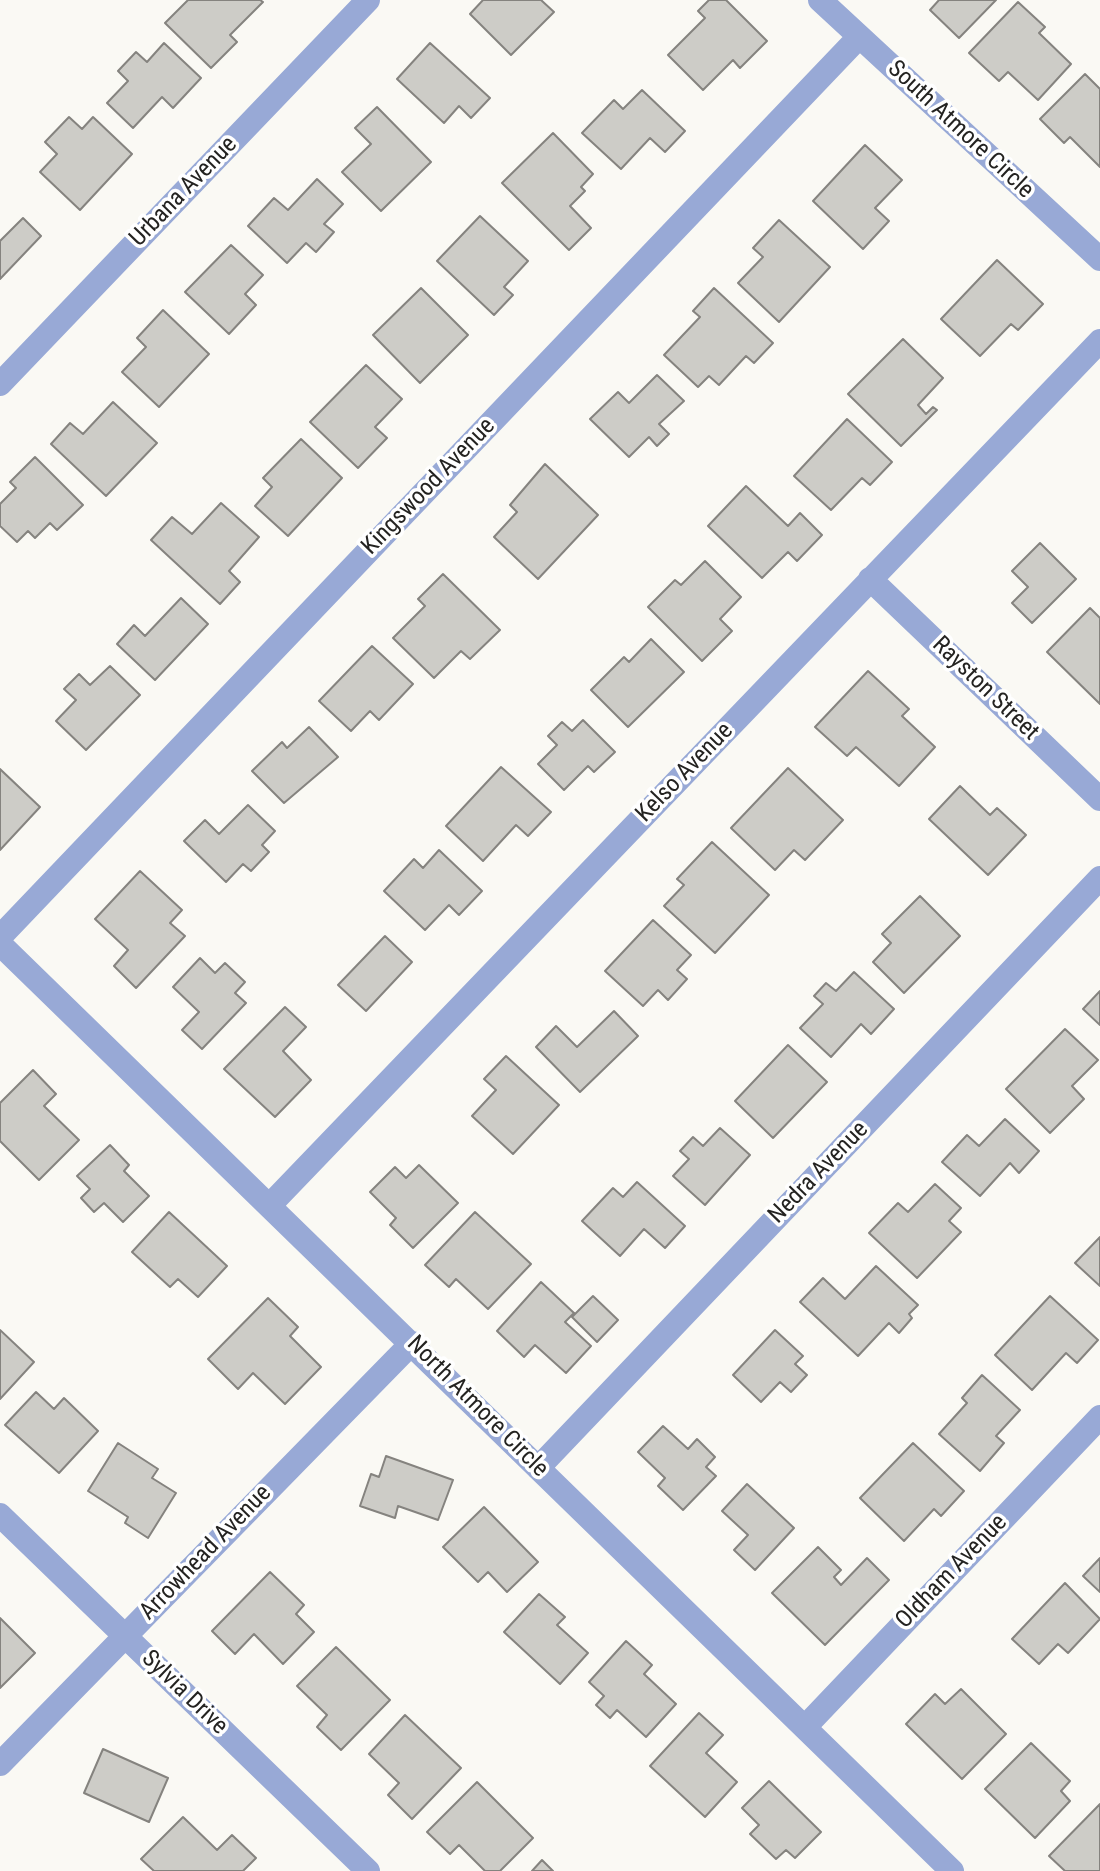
<!DOCTYPE html>
<html>
<head>
<meta charset="utf-8">
<style>
	body { margin:0 }
	canvas { display:block; background:#faf9f4 }
</style>
</head>
<body>
<canvas width="1100" height="1871"></canvas>
<script>
const context = document.querySelector('canvas').getContext('2d');
context.lineJoin = 'round';
function paint(path, color) { context.fillStyle = color; context.fill(path, 'evenodd'); }
function strokePath(path, color, width, dash) { context.strokeStyle = color; context.lineWidth = width; context.lineCap = dash ? 'butt' : 'round'; context.setLineDash(dash || []); context.stroke(path); }
function drawText(font, color, halo, rows, align = 'center') {
  context.font = font + ' "Roboto Condensed",sans-serif'; context.lineWidth = 7; context.setLineDash([]); context.textBaseline = 'middle'; context.strokeStyle = halo; context.fillStyle = color; for (const [text, x, y, turn = 0] of rows) {
    context.save(); context.translate(x, y); context.rotate((+turn || 0) * Math.PI / 180); context.textAlign = isNaN(turn) ? turn : align; if (halo) context.strokeText(text, 0, 0); context.fillText(text, 0, 0); context.restore();
  }
}
const building = new Path2D(`
	M188,0H260L263,2L230,35L237,42L211,68L165,23Z
	M483,0H541L554,12L511,55L470,14Z
	M709,0H726L767,41L740,68L733,60L703,90L668,55L705,18L698,11Z
	M939,0H996L959,38L930,10Z
	M1018,2L1045,27L1039,33L1071,64L1038,100L1008,72L999,81L969,53Z
	M164,43L201,78L173,108L162,97L133,128L107,103L128,81L118,71L136,52L147,62Z
	M430,43L490,98L471,118L459,106L444,123L397,79Z
	M1085,74L1100,89V167L1070,137L1064,143L1040,119Z
	M642,90L685,131L665,152L650,138L621,169L582,133L614,100L623,109Z
	M377,107L431,162L381,211L342,172L371,144L355,128Z
	M69,117L82,129L93,117L132,154L80,210L40,172L57,154L45,142Z
	M553,133L593,174L581,187L585,191L570,206L591,228L569,250L502,183Z
	M865,145L902,180L875,208L889,221L863,249L813,201Z
	M317,179L343,204L324,224L334,232L316,252L306,243L287,263L248,226L274,198L288,210Z
	M480,216L528,261L504,287L513,295L494,315L437,261Z
	M23,218L41,236L0,279V241Z
	M779,220L830,267L779,322L738,283L763,257L753,248Z
	M231,245L263,275L245,294L256,305L229,334L185,292Z
	M997,260L1043,304L1018,330L1011,324L980,356L941,319Z
	M421,288L468,335L420,383L373,335Z
	M714,288L773,343L754,363L746,356L719,385L709,376L698,387L664,355L700,317L693,311Z
	M163,310L209,354L159,407L122,372L146,347L137,338Z
	M903,339L943,378L918,405L926,414L933,407L937,410L901,446L848,394Z
	M366,365L402,399L375,427L387,438L358,468L310,422Z
	M657,375L684,401L659,424L669,434L657,446L649,437L629,457L590,419L618,392L629,403Z
	M113,402L157,443L106,496L51,444L70,423L83,434Z
	M847,419L892,462L870,485L862,478L831,510L794,476Z
	M301,439L342,478L288,536L255,506L272,487L263,478Z
	M35,457L83,505L57,530L50,523L35,538L28,531L17,542L0,526V504L16,488L10,482Z
	M545,464L598,515L538,579L494,537L517,512L510,505Z
	M746,486L788,526L800,513L822,535L797,561L788,552L762,578L708,526Z
	M221,503L259,537L229,571L240,582L220,604L151,540L172,517L192,534Z
	M1040,543L1076,579L1032,623L1012,603L1028,587L1012,571Z
	M705,561L741,597L720,619L732,631L702,661L648,607L675,580L681,585Z
	M443,574L500,630L470,659L461,651L434,678L393,638L425,606L418,599Z
	M181,598L208,624L155,680L117,644L134,625L145,636Z
	M1090,608L1100,618V704L1047,652Z
	M651,639L684,672L628,727L591,690L624,657L629,662Z
	M372,646L413,684L379,720L370,711L351,731L319,701Z
	M110,666L140,695L86,750L56,721L76,700L64,689L79,674L90,685Z
	M868,671L909,709L902,716L935,747L899,786L856,747L847,756L815,727Z
	M583,720L615,752L594,772L588,766L564,790L538,764L557,745L548,736L562,722L572,731Z
	M309,727L338,757L284,803L252,771L282,742L287,748Z
	M501,767L551,812L528,836L516,825L483,861L446,826Z
	M788,768L843,820L805,860L794,850L775,870L731,828Z
	M0,769L40,807L0,850Z
	M960,786L990,815L997,808L1026,835L988,875L929,819Z
	M248,805L275,831L262,845L269,852L251,871L243,864L226,882L184,841L205,820L219,834Z
	M712,842L769,895L715,953L664,906L684,885L677,879Z
	M439,850L482,891L459,915L449,905L425,930L384,891L414,859L423,868Z
	M140,871L182,910L170,923L185,936L136,988L114,966L128,950L95,919Z
	M920,896L960,936L904,993L873,962L891,943L882,934Z
	M653,920L691,955L677,970L687,979L668,1000L658,990L643,1006L605,971Z
	M385,936L412,962L366,1011L338,985Z
	M200,958L215,973L225,963L245,982L235,993L246,1003L202,1049L182,1030L199,1012L173,987Z
	M854,972L894,1009L871,1034L861,1024L831,1057L800,1028L823,1004L814,996L826,983L836,991Z
	M1100,991V1025L1083,1009Z
	M285,1007L306,1027L283,1051L311,1080L275,1117L224,1069Z
	M614,1011L638,1036L580,1092L536,1047L556,1026L577,1047Z
	M1065,1029L1098,1060L1072,1086L1084,1099L1050,1133L1006,1089Z
	M788,1045L827,1082L773,1138L735,1101Z
	M506,1056L559,1105L513,1154L472,1116L496,1090L484,1079Z
	M33,1070L56,1094L44,1106L79,1140L39,1180L0,1141V1103Z
	M1005,1119L1039,1151L1019,1173L1010,1163L980,1196L942,1162L967,1135L979,1146Z
	M720,1128L750,1155L705,1205L673,1176L689,1159L680,1151L693,1137L703,1146Z
	M110,1145L129,1165L124,1171L149,1196L123,1222L104,1203L94,1212L81,1198L90,1189L77,1176Z
	M419,1165L458,1203L413,1248L390,1225L396,1218L370,1192L395,1167L406,1178Z
	M637,1182L685,1226L665,1248L644,1229L620,1256L582,1221L613,1188L623,1197Z
	M935,1184L961,1208L949,1221L961,1232L917,1278L869,1233L898,1203L908,1212Z
	M169,1212L227,1266L198,1297L178,1279L170,1287L132,1252Z
	M475,1212L531,1264L488,1309L456,1279L449,1287L425,1265Z
	M1100,1237V1286L1075,1263Z
	M876,1266L918,1305L909,1314L912,1318L899,1333L889,1323L858,1356L800,1302L823,1278L845,1299Z
	M541,1282L574,1313L565,1322L591,1346L566,1373L535,1345L524,1357L497,1331Z
	M593,1296L618,1320L597,1342L572,1317Z
	M1050,1296L1098,1340L1077,1363L1066,1353L1032,1390L995,1355Z
	M268,1298L298,1327L290,1336L321,1367L285,1404L253,1373L238,1389L208,1359Z
	M0,1330L34,1362L0,1399Z
	M775,1330L803,1356L795,1364L807,1375L791,1392L780,1382L761,1402L733,1375Z
	M982,1375L1020,1410L996,1436L1004,1443L980,1471L939,1434L967,1403L962,1398Z
	M36,1392L54,1409L64,1398L98,1431L59,1473L5,1425Z
	M663,1426L688,1449L697,1439L715,1457L706,1467L716,1476L683,1510L658,1486L665,1478L638,1452Z
	M118,1443L158,1469L152,1478L176,1493L148,1538L125,1523L128,1517L88,1491Z
	M913,1443L964,1491L941,1516L934,1509L904,1541L860,1498Z
	M386,1456L453,1480L438,1520L398,1506L395,1518L360,1506L371,1474L379,1477Z
	M747,1484L794,1528L755,1570L734,1550L748,1535L722,1511Z
	M484,1507L538,1562L507,1592L488,1572L478,1582L443,1547Z
	M818,1547L841,1570L834,1577L841,1585L867,1558L889,1580L825,1645L772,1593Z
	M1100,1558V1592L1083,1576Z
	M270,1572L304,1605L296,1614L314,1632L283,1664L254,1634L235,1654L212,1631Z
	M1065,1583L1100,1619L1068,1653L1058,1644L1039,1664L1012,1639Z
	M539,1594L565,1617L557,1625L588,1653L560,1684L504,1632Z
	M0,1618L35,1653L0,1688Z
	M626,1641L652,1665L644,1674L676,1704L646,1737L617,1710L610,1718L596,1705L604,1696L589,1682Z
	M336,1647L390,1700L341,1750L317,1727L327,1715L297,1686Z
	M961,1689L1006,1734L962,1779L906,1724L935,1694L945,1704Z
	M699,1713L723,1735L706,1753L737,1782L705,1817L650,1766Z
	M405,1715L461,1768L412,1819L388,1795L399,1783L369,1754Z
	M1031,1743L1070,1781L1061,1791L1070,1801L1035,1838L985,1789Z
	M103,1749L168,1778L149,1822L84,1793Z
	M769,1781L821,1832L795,1858L786,1850L776,1859L750,1834L759,1825L742,1808Z
	M477,1782L533,1838L500,1871H485L459,1845L450,1854L427,1832Z
	M1100,1804V1871H1065L1049,1856Z
	M183,1817L217,1850L232,1835L256,1858L243,1871H154L141,1859Z
	M542,1860L553,1871H532Z`);
const minor = new Path2D(`
	M820,0L1100,259
	M0,384L368,0
	M870,579L1100,799
	M0,937L859,37
	M0,944L952,1871
	M270,1205L1100,341
	M538,1468L1100,878
	M0,1515L368,1871
	M805,1727L1100,1417
	M0,1764L412,1343`);
const streetNames = [
	["South Atmore Circle",960,130,43],
	["Urbana Avenue",184,192,-46],
	["Kingswood Avenue",429,487,-46],
	["Rayston Street",985,689,44],
	["Kelso Avenue",685,773,-46],
	["Nedra Avenue",819,1173,-46],
	["North Atmore Circle",477,1407,45],
	["Arrowhead Avenue",206,1553,-46],
	["Oldham Avenue",952,1572,-46],
	["Sylvia Drive",184,1693,44]
];
paint(building, '#cdccc7');
strokePath(building, '#85837f', 2);
strokePath(minor, '#98a9d6', 24);
drawText('24px', '#242321', '#fff', streetNames);
</script>
</body>
</html>
